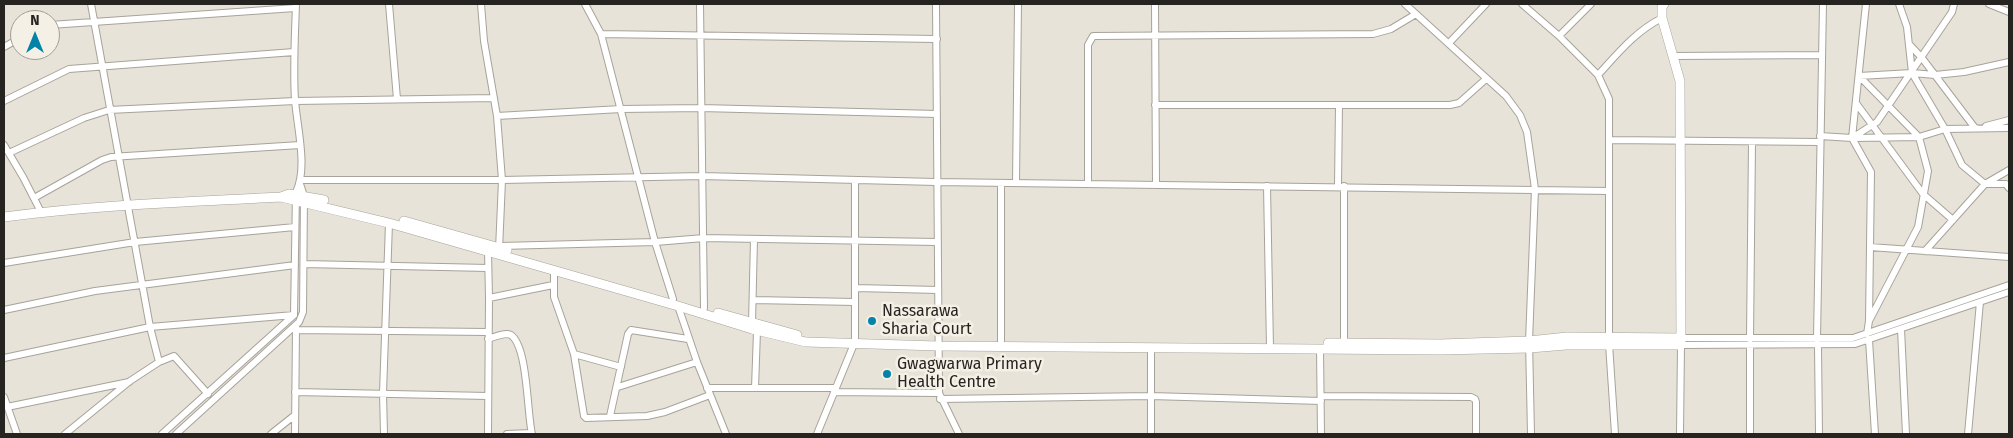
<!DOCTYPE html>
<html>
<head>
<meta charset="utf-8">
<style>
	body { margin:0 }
	#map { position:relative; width:2013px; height:438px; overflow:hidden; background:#e7e3d9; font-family:"Fira Sans",sans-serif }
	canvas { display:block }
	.frame { position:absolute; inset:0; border:5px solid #262421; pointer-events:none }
	.north { position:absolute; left:10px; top:10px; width:50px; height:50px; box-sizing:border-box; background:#f5f0e6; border:1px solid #a29e97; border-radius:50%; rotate:0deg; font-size:14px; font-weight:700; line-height:20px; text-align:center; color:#262421 }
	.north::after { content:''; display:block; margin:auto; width:18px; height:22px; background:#0383a7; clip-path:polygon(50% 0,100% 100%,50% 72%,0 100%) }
</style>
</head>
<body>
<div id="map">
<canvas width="2013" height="438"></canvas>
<div class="frame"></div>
<div class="north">N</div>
</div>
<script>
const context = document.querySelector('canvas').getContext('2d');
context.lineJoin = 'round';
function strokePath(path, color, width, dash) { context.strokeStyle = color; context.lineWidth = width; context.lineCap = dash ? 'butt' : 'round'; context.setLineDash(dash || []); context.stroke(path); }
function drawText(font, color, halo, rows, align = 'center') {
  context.font = font + ' "Fira Sans",sans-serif'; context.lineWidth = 5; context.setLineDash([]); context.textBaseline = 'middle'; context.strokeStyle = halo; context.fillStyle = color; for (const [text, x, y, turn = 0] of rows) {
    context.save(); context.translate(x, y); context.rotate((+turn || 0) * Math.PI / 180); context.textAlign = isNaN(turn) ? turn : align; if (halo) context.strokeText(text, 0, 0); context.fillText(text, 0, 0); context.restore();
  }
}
const street = new Path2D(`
	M389,4L397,99
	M481,4L484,41L497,116L502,180L499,250
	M585,4L601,34L655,242L673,299
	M700,4L704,308
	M936,4L939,393L959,434
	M1155,4L1156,185
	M1405,4L1506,96L1520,115L1527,132L1535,189L1529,341L1531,434
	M1522,4L1559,36L1598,75L1609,99V337
	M1899,4L1907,27L1912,73L1945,129L1962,165L1985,184H2006L2009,188
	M1989,4L2009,12
	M50,25L295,8
	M601,34L937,39
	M1559,36L1591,4
	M1449,43L1486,4
	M1909,44L1922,58L1975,128H1976
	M4,47L20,38
	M1674,56L1821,55
	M1598,75C1618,53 1636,31 1662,18
	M1859,76L1919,137L1928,171L1918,227L1869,321
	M1859,76L1912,73L1935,75L1964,72L2009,62
	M4,101L69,69L294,52
	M1856,103L1923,194L1953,220
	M1155,105H1450L1459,103L1486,79
	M497,116L621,109L701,108L937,114
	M1986,126L2009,120
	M1820,136L1852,138L1871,172L1869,321L1867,334
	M1852,138L1877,122L1952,12L1954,4
	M1852,138L1866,4
	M1854,138L1919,137L1945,129L2009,128
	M1610,140L1820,142
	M4,145L23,177L41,212
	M9,153L84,118L109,110L295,101L494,98
	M301,180H502L702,176L936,182L1609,191
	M1001,183V341
	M1016,183L1018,4
	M1088,184V45L1093,36L1373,34L1391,29L1416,14
	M1267,186L1270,348
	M1338,186L1339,105
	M34,198L102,160L111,157L300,145
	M501,246L655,242L704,238L937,242
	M1870,247L2009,257
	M488,251L489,298L488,434
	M1925,251L1985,184L2009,170
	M4,263L135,242L295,227
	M304,264L488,268
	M554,272V297L574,354L584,416L586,418L647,416L665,412L710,395
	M856,288L938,290
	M489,298L553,285
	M753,300L855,302
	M678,306L697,362L726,434
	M4,310L95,291L295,265
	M752,323L754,239
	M1901,329L1906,434
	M295,330L488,332
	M855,338V180
	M1681,338H1853L2009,285
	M488,339C494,337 505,332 511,335C528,347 527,414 532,434
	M1750,339L1752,142
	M1817,339L1823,4
	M1869,340L1875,434
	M1344,343V186
	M1609,344L1615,434
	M1818,346L1819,434
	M1151,347V434
	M1320,349L1321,434
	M574,354L621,367
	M4,358L150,327L294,315
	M159,362L174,356L208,394
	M618,387L697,362
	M707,388H836
	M755,388L757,331
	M295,392L488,396
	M834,392L939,393
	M1321,396L1471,397L1475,399L1476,402V434
	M4,397L17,434
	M940,399L1151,396L1321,401
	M7,407L129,382
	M610,416L628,334L631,330L688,339
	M65,434L130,381L159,362L150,327L91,4
	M162,434L294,315L296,192C308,168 297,127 295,100C293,68 295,36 296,4
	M176,434L299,322L303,312L304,196L300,184
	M271,434L295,415
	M295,434L296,327
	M384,434L383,393L389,223
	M507,434L531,433
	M817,434L854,344
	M1680,434L1681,345L1855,344L2009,292
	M1750,434V346
	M1968,434L1980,302`);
const secondary = new Path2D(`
	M281,197L389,223L678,306L752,329L806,342L938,346L1440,350L1530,348L1566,345H1681L1680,81L1662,18V7L1664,4
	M4,217C95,205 188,202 281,197L289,194L324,200
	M404,221L507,250
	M718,313L797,335
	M1328,343L1440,344L1529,341L1567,337L1681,338`);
const markers = [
	[872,321,5,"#0383a7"],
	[887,374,5,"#0383a7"]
];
const poiNames = [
	["Nassarawa",882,312],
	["Sharia Court",882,330],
	["Gwagwarwa Primary",897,365],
	["Health Centre",897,383]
];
strokePath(street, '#a8a39a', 8);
strokePath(secondary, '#a8a39a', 10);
strokePath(street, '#fff', 6);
strokePath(secondary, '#fff', 9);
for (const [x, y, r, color] of markers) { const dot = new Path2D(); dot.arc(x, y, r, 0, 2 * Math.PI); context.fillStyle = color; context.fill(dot); strokePath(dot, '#f5f0e6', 2); }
drawText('16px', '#262421', '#f5f0e6', poiNames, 'left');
</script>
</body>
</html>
